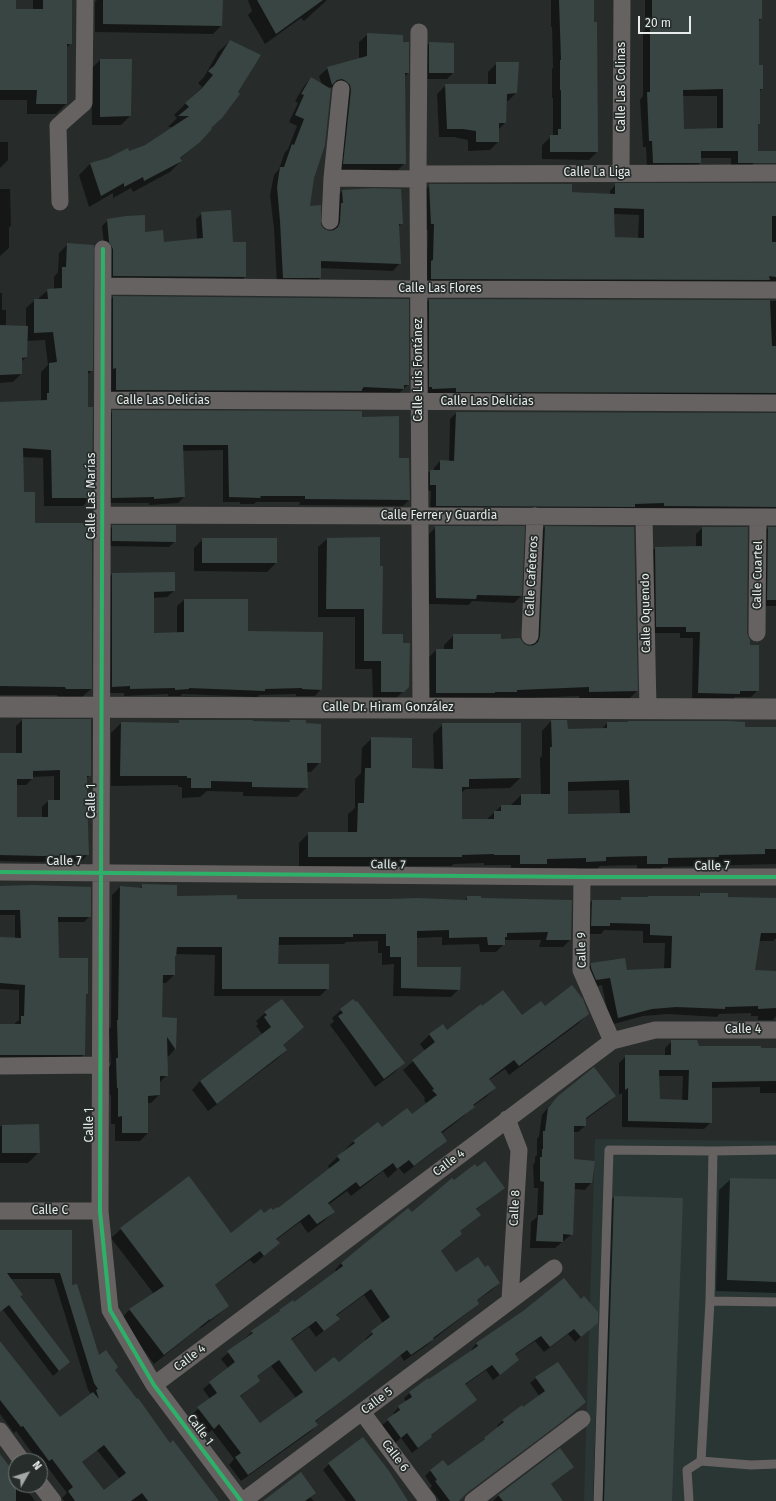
<!DOCTYPE html>
<html>
<head>
<meta charset="utf-8">
<style>
	body { margin:0 }
	#map { position:relative; width:776px; height:1501px; overflow:hidden; background:#272c2a; font-family:"Fira Sans",sans-serif }
	canvas { display:block }
	.north { position:absolute; left:8px; top:1453px; width:40px; height:40px; box-sizing:border-box; background:#262d2b; border:1px solid #737978; border-radius:50%; rotate:51deg; font-size:11px; font-weight:700; line-height:16px; text-align:center; color:#e7eceb }
	.north::after { content:''; display:block; margin:auto; width:14px; height:18px; background:#a4a9a7; clip-path:polygon(50% 0,100% 100%,50% 72%,0 100%) }
	.scale { position:absolute; left:638px; top:16px; width:53px; height:18px; box-sizing:border-box; border:2px solid #e7eceb; border-top:0; padding-left:5px; font-size:12px; line-height:14px; white-space:nowrap; color:#e7eceb; -webkit-text-stroke:3px #262d2b; paint-order:stroke }
</style>
</head>
<body>
<div id="map">
<canvas width="776" height="1501"></canvas>
<div class="north">N</div>
<div class="scale">20 m</div>
</div>
<script>
const context = document.querySelector('canvas').getContext('2d');
context.lineJoin = 'round';
function paint(path, color) { context.fillStyle = color; context.fill(path, 'evenodd'); }
function strokePath(path, color, width, dash) { context.strokeStyle = color; context.lineWidth = width; context.lineCap = dash ? 'butt' : 'round'; context.setLineDash(dash || []); context.stroke(path); }
function drawText(font, color, halo, rows, align = 'center') {
  context.font = font + ' "Fira Sans",sans-serif'; context.lineWidth = 3.5; context.setLineDash([]); context.textBaseline = 'middle'; context.strokeStyle = halo; context.fillStyle = color; for (const [text, x, y, turn = 0] of rows) {
    context.save(); context.translate(x, y); context.rotate((+turn || 0) * Math.PI / 180); context.textAlign = isNaN(turn) ? turn : align; if (halo) context.strokeText(text, 0, 0); context.fillText(text, 0, 0); context.restore();
  }
}
const built = new Path2D(`
	M595,1139L776,1141V1501H584Z`);
const shadow = new Path2D(`
	M0,0H15L14,10H33V0H71V43L66,48V104L56,114H27V100H0Z
	M97,0H185L221,26L213,34L95,32V2Z
	M248,0H327L304,21L301,18L265,44L248,15L252,11Z
	M551,0H593L597,152L589,160L542,159V145L553,135V98H552V69L553,68L552,27H551Z
	M645,0H761V19L758,22V66L762,89L759,91V124L757,126L754,163L747,169H731V158H700V163L694,170H647L646,147H643L640,100L643,96V32L645,30ZM682,96H717V129L683,130Z
	M368,34L402,43L408,73L404,77L405,163L396,172H336L338,89L333,87L327,88L309,208L320,226L324,230L332,231L335,198L342,191L402,223L398,227L400,263L393,271L320,268V278L313,285L277,284L274,229L270,195L274,175L279,169L285,152L288,149L297,126L289,122L298,103L295,101L304,86L311,78L322,85L319,76L328,68L359,59V42Z
	M230,41L236,92L200,141L180,159L181,161L170,172L133,192L131,188L113,198V193L89,207L79,175L90,164L109,159L145,145L173,127H168L177,118L174,115L202,87L198,83L204,77L218,52Z
	M429,43L453,73L447,79H423L424,49Z
	M100,60L130,116L121,125H92L91,69Z
	M497,63L516,93L508,101H506L505,123L498,130V142L490,150L468,151V140L454,137H439L437,94L446,85H488V72Z
	M0,142H8V160L0,168Z
	M616,184H776V288L425,285V268L427,266L428,230H425L424,191L430,185L610,194V191ZM614,214L639,215L638,239L615,238Z
	M0,189H10L11,225L9,228V248L0,256Z
	M202,213L232,243L245,277L239,283L108,281L102,226L108,220L144,233L163,243L197,240L196,219Z
	M68,244L92,370L87,375L91,497L83,506H44L43,458L22,457L23,493L91,689L82,697H58L57,695H0V403L41,401V372L48,365L45,340L27,341L26,357L21,362V374L13,382L0,383V293H2V310H6V327H26V308L35,300H39V298L48,290L54,289V277L58,272L59,253Z
	M113,297L408,300V385L398,394L111,395L108,303Z
	M429,300L776,301V401L426,395L423,306Z
	M113,411L361,418L398,459L409,500L403,506L299,505L300,502H256L254,504H240V502H223V450L182,451L184,497L178,503L149,505V503H107V417Z
	M456,413L776,414V516L430,512L431,491L424,490V477L430,471H434V468L440,461L449,462L450,419Z
	M113,526L175,541L169,547L107,546V532Z
	M436,527L521,596L514,603L472,601L469,605L429,604V534Z
	M545,527L637,691L627,701L580,702L579,696L426,702V660L436,650H444V645L454,635L500,640L531,647L535,537Z
	M776,527V606H762V534L768,528Z
	M702,528L746,633L758,690L751,697H735L732,700L692,699L693,638H680V633H650L648,555L655,548L696,547V534Z
	M379,538L381,635L408,687L394,700L373,701L372,669H355V617H318V547L327,539Z
	M203,539L276,563L267,572L194,571V548Z
	M112,574L174,591L167,597L153,598V634H177V606L184,600L247,632L321,689L315,696H296V694L260,695L257,697L182,694L181,696H168V694L124,696V693H105L106,581Z
	M22,720L90,775L86,779L88,854L82,861L36,862L0,861V754H16V726ZM54,776V801H48L42,807V818H16V785H26L32,779V777Z
	M180,721L288,723L290,721L320,762L311,772H307V787L297,797L243,796V792L207,791L200,797L182,798V787H178V785L111,786V733L121,723L177,724Z
	M551,721L567,730L602,729L607,723H627L628,722L744,728H776V864L663,867L657,873H637V865L600,866L595,871H577V868H541L511,874V865H484V863L454,864L451,866H299V843L309,833H348V814L355,808V779L361,773L362,748L372,738L411,769L434,770L433,734L443,724L520,778L510,788L466,789L461,793V820H486L501,806H511V805L521,795H541L540,758L542,756V731ZM619,790L620,814L567,815V791Z
	M143,886L176,897L236,900L464,901L468,897L480,899L570,940L563,947H539L541,940H504V944L496,952H480L479,944L442,945V937L416,938V968L459,989L451,997L393,996L394,964L382,965V953H378V941L346,942L344,944L277,945V965L328,988L320,996H214L215,955L175,954L174,957V975L166,983H162L161,1018L176,1019L175,1049L168,1057L166,1054L167,1075L159,1083V1095L151,1103H147L148,1133L140,1141H115V1124H111V1095H110L109,1066L111,1064L109,1029L111,1027L112,895L120,887L139,889Z
	M0,887L90,916L84,922H57L58,959L87,994L85,996L84,1054L78,1060H0V1025H15V1023L19,1020V990L0,989V938L15,939V915H0Z
	M700,894L727,898H776V938L773,941H758L754,971L776,972V1016L773,1020H758V1016H751V1013L719,1014L717,1017L668,1014L643,1016L610,1025L602,985L589,988L584,972L592,964L626,971L664,970L665,943H643V931L604,930L601,934H584V908L592,901H619L622,898L698,897Z
	M282,1000V1045L286,1050L277,1059L208,1111L192,1090L200,1081L262,1034L256,1026L258,1024L256,1021L265,1013Z
	M355,1004L403,1063L395,1072L375,1087L330,1025L334,1021L332,1018L341,1010Z
	M482,1008L521,1016L545,1008L588,1013L579,1023L509,1075L505,1069L489,1080L495,1088L486,1097L473,1106L464,1116L441,1134L445,1140L436,1150L404,1174L399,1168L388,1178L383,1171L351,1196L347,1191L328,1205L334,1212L324,1221L308,1233L300,1222L276,1240L279,1243L254,1264L250,1260L214,1286L227,1306L218,1315L201,1328L200,1327L154,1364L121,1319L130,1309L154,1294L111,1238L121,1229L231,1234L264,1214L278,1210L330,1169L328,1166L354,1141L412,1115L427,1104L424,1100L425,1098L403,1070L425,1051L420,1044L429,1035L443,1025L447,1031Z
	M672,1041L698,1047L776,1049V1093H760V1087L711,1088V1122L704,1129L622,1127V1093L619,1095V1063L626,1056H665V1048ZM658,1076H683L682,1101L659,1100Z
	M615,1096L608,1103L585,1120V1126L578,1132H573V1160L591,1183L585,1190L574,1189L572,1234L555,1248H530L531,1222L537,1217L538,1188H534L533,1165L535,1162V1157L537,1155V1139L539,1136L542,1115L551,1104Z
	M38,1125L39,1152L28,1163H0V1126Z
	M731,1179L776,1180V1293L716,1291L719,1190Z
	M454,1182L503,1188L476,1210L473,1221L459,1232L461,1234L454,1241L440,1252L456,1273L499,1283L492,1290L476,1301L478,1304L471,1310L434,1339L426,1346L404,1361L400,1355L315,1422L317,1425L310,1432L241,1481L229,1465L234,1459L212,1430L206,1435L191,1415L210,1399L203,1389L228,1368L221,1359L252,1332L280,1311L294,1304L336,1272L335,1270L341,1263L412,1213ZM364,1295L383,1323L365,1339L366,1341L338,1363L315,1373L291,1340L309,1327L316,1337L338,1319L336,1316ZM271,1366L296,1398L260,1424L240,1397L259,1381L256,1377Z
	M614,1197L682,1199L671,1501H593L603,1208Z
	M0,1231H71V1286L98,1357L114,1370L170,1444L218,1501H64L62,1498L67,1493L45,1464L42,1466L40,1461H38L16,1431L14,1433L0,1414V1341L60,1418L91,1394L88,1390L54,1279H10L19,1297L69,1362L53,1376L3,1310L0,1312ZM97,1450L120,1479L103,1492L81,1463Z
	M523,1312L591,1328L575,1342L568,1334L544,1352L535,1341L515,1355L512,1365L493,1380L486,1370L465,1385L470,1405L430,1436L431,1437L425,1443L412,1453L401,1438L395,1443L382,1425L395,1415L393,1413L399,1407L406,1402L404,1398L410,1393L472,1351L471,1350L476,1344Z
	M536,1378L579,1407L464,1495L459,1501H440L430,1488L432,1486L425,1476L431,1470L448,1468L498,1428L497,1426L503,1420L523,1409L540,1397L530,1383Z
	M0,1459L16,1476V1485H23L35,1501H0Z
	M329,1464L406,1501H346L323,1470Z
	M572,1467L550,1485L562,1501H493L499,1495Z
	M315,1493L310,1497L314,1501H266Z`);
const building = new Path2D(`
	M0,0H16V9H43V0H72V44H67V104H36L37,90H0Z
	M103,0H223L222,26L103,24Z
	M257,0H323L276,34Z
	M559,0H594V22H597L598,152H550V135H558V129H561V90H560V60H561Z
	M652,0H762V19H759V65H763V89H760V124H758V151H776V163H738V151H701V163H653L652,141H649L647,92H650V25H652ZM723,89V128L684,129L683,90Z
	M367,33L403,35V42H409V73H405L406,164H343L351,90L350,85L346,81L342,79L337,80L332,85L327,67L367,56Z
	M230,40L261,55L238,92L240,94L222,118L211,128L212,129L200,142L180,158L182,161L144,181L143,177L124,187V183L101,196L90,163L108,158L128,148L129,151L145,145L189,116H178L189,107L185,103L202,88L213,75L208,71L214,66Z
	M429,42L454,43V73H429Z
	M100,59H132L131,116L100,117Z
	M496,62H519L517,93L507,94L506,123H499V142H476V131L463,129H447L445,84H496Z
	M311,77L331,89L325,145L314,178L310,206L321,205V225L324,229L330,231L334,230L338,227L340,222L341,203H343L342,190L373,188L401,189L403,224H399L401,264L321,261V278H283L280,221L277,187L280,167H284L292,144L294,145L304,119L295,115L304,95L301,94Z
	M615,183H776V216H772V242H776V277L769,276L770,280L431,279V261L433,260L434,224H431L429,184H572V192L615,194ZM614,208L644,209V238L615,237Z
	M231,210L233,242H246V277L113,276V249L109,242L107,219L126,216L145,215V232L163,230L164,242L203,238L201,212Z
	M67,243L94,245L93,371H88V407H93L92,498H52L51,450L23,448L24,488V492H35V523H92V689H66L65,687L0,686V402L47,400V393H49V363L57,362L53,332L34,333V299H48L47,289L62,288V267H66Z
	M113,296L409,299V385H404V389L364,387L362,389V391L116,390V368L113,369Z
	M429,299L770,300L772,346H776V393L456,392V388L432,389V387H429Z
	M0,325L28,326L27,357L22,358V374L0,375Z
	M112,410L362,411V417L399,416V458H409L410,500L305,499V496H260L261,498L229,497L228,445H183L185,497L154,499V497L112,498Z
	M456,412L776,413V507L664,506V503L635,504V507L436,506V485H430V470H440V460L454,461Z
	M112,525H176V542L112,541Z
	M435,526H525L522,596L477,595L476,599L436,598Z
	M545,526L634,527L638,691L589,692V687L517,690V692H495V693H436V649H453V634H501V639L520,638L524,644L529,646L534,645L538,642L540,636Z
	M702,527H748L747,633L750,640V645H759V691H740V694L698,693L700,632H686V627H656L655,547L702,546Z
	M768,527H776V600H767Z
	M380,537V566H383L382,634H403V643H410L409,687L404,692H381V661H364V609H326L327,538Z
	M202,538H277V563H202Z
	M175,572V591L154,592V633L184,632V599H248V631L323,632L322,690L302,689V688L265,689V691L189,688V689L175,690V688L130,689V686L112,687V573Z
	M22,719H91V776H87V794L89,855L42,856L0,855V753H22ZM60,770V800H48V817H17V779H33V771Z
	M179,720H253V721L290,722L289,720H306V723L321,724V763H307L308,788L252,787V782L211,781V788H191V778H187V776H120L121,722L179,723Z
	M551,720H567L568,729L607,728V722H628V721H729L745,722V727H776V849H765V854L719,855V857L668,858V864H647V856L606,857V861L586,862V858L547,859V864H520V855H494V854L462,855V857H308V832H357L358,803H364L365,768H371V737L412,738V768L443,769L442,723H521V778L473,779H469V787H462V819H494V811H501V805H521V794H550V747H552ZM629,780L630,813L568,814V782Z
	M142,884L177,885V896L237,895V899H389L417,898L467,900V896H481V898L572,900L571,940H546L548,932L507,933V937H505V945H488L487,937L449,938V930L417,931V967H461L460,990L401,988V957H390V946H386V934H353V937H279L278,964H329V989H222V947H177L176,956H175V975H163L162,1017L177,1018L176,1050L167,1037L168,1076H160V1095L148,1096V1133H122V1116L118,1117V1088H117L116,1058H118L117,1020H118L120,886L142,888Z
	M33,885L91,887V917H58L59,958H88V994H86L85,1055H0V1024H21V1016H24L25,985L0,983V937L21,938L20,910H0V886Z
	M700,893H728V897L776,898V933H761L755,970L776,971V1008L758,1009V1006L725,1007V1009L676,1007L652,1009L618,1018L610,978L596,980L591,968V963L625,958L627,970L671,968L672,936L650,935V924L610,923V926H591L592,900H621V897H648V896H700Z
	M572,985L583,999L589,1014L519,1066L514,1060L489,1079L496,1088L473,1105L475,1107L441,1132L447,1141L414,1166L409,1160L397,1169L393,1163L360,1187L356,1182L328,1203L335,1212L317,1224L309,1214L276,1239L280,1243L264,1256L260,1251L215,1285L229,1306L210,1320V1319L164,1355L129,1309L164,1286L120,1228L189,1176L231,1233L261,1209L264,1213L271,1208L273,1210L277,1207L278,1208L340,1160L337,1156L355,1143L353,1141L378,1122L382,1127L407,1108L412,1114L437,1095L432,1090L434,1089L412,1060L435,1042L429,1034L443,1024L447,1030L481,1004L482,1006L503,990L522,1015L541,1001L545,1006Z
	M282,999L304,1027L283,1045L287,1050L217,1104L200,1081L271,1027L264,1017L267,1015L264,1012Z
	M353,999L356,1002L357,1001L405,1063L384,1079L338,1016L343,1013L340,1009Z
	M671,1040H697L699,1046H761V1048H776V1081L712,1082V1123L628,1121V1088L625,1090V1055H671ZM659,1070H689L688,1100L660,1099Z
	M594,1067L616,1096L586,1118V1126H574V1159L595,1161L592,1183H575L573,1235L563,1234V1242L536,1241L538,1215H543L544,1182L540,1181V1157H542V1149H543V1131H545L548,1108L558,1096Z
	M39,1124L40,1153H2V1125Z
	M485,1161L505,1188L476,1209L481,1215L460,1231L462,1234L441,1251L456,1272L478,1257L485,1267L488,1265L500,1283L477,1300L479,1304L433,1338L434,1339L411,1355L407,1350L351,1394L315,1421L318,1425L248,1475L235,1457L241,1453L219,1424L214,1429L197,1407L217,1393L209,1382L235,1362L227,1351L253,1333L251,1331L280,1311L279,1310L293,1300L294,1302L343,1266L341,1263L408,1208L412,1212L452,1178L454,1180L475,1164L477,1167ZM371,1289L390,1317L371,1331L373,1334L339,1362L334,1357L315,1372L291,1339L316,1321L324,1331L340,1319L336,1315ZM279,1360L303,1392L260,1423L240,1396L260,1381L257,1376Z
	M730,1178L776,1179V1282L727,1280Z
	M614,1196L683,1198L672,1501H604Z
	M0,1230H72V1285L77,1284L99,1355L106,1350L118,1367L115,1370L137,1399L138,1398L170,1443L173,1440L219,1501H148L142,1493L131,1501H75L68,1491L73,1487L52,1459L49,1461L23,1426L21,1427L0,1400V1341L60,1417L93,1392L99,1399L96,1390L98,1389L94,1383L60,1273H7L23,1295L20,1296L70,1362L59,1371L9,1305L0,1312ZM104,1445L126,1473L104,1490L82,1462Z
	M564,1278L581,1299L584,1296L598,1312V1323L581,1337L574,1329L550,1347L541,1336L515,1354L519,1360L500,1375L492,1365L465,1384L477,1400L431,1435L432,1437L418,1448L407,1433L401,1438L387,1419L400,1410L398,1406L412,1397L409,1392L428,1378L429,1379L478,1346L476,1343L523,1311Z
	M558,1362L586,1402L563,1421L467,1493L459,1501H450L435,1481L437,1480L430,1470L443,1460L448,1466L485,1439L484,1438L504,1422L502,1420L522,1405L523,1407L545,1391L535,1377Z
	M363,1437L389,1471L408,1501H356L328,1463Z
	M560,1448L574,1467L551,1484L563,1501H503L498,1495Z
	M0,1454L16,1475V1501H0Z
	M301,1472L316,1493L305,1501H263Z`);
const service = new Path2D(`
	M710,1301L776,1302
	M701,1461L751,1465L776,1464
	M598,1501L609,1150L713,1151
	M689,1501L687,1470L701,1461L710,1301L713,1151L776,1150`);
const minor = new Path2D(`
	M419,32L418,175L421,709
	M621,173L622,0
	M418,174L776,173
	M332,178L418,179
	M60,202L58,126L84,103L85,0
	M330,221L332,178L341,89
	M103,249L100,1211L110,1310L154,1385L241,1501
	M103,286L418,289L776,290
	M103,400L776,403
	M102,515L776,517
	M644,517L648,709
	M757,633L758,517
	M530,636L535,516
	M0,872L582,877H776
	M582,877L581,970L612,1041
	M0,1066L101,1065
	M507,1119L519,1150L510,1300
	M0,1211H100
	M154,1385L612,1041L655,1030H776
	M362,1412L428,1501
	M0,1431L22,1461
	M40,1484L53,1501
	M243,1501L554,1268
	M473,1501L582,1419`);
const tertiary = new Path2D(`
	M0,707L776,709`);
const cycleway = new Path2D(`
	M103,249L100,1211L110,1310L154,1385L241,1501
	M0,872L582,877H776`);
const streetNames = [
	["Calle Las Colinas",622,87,-90],
	["Calle La Liga",597,173],
	["Calle Las Flores",440,289],
	["Calle Luis Fontánez",419,370,-90],
	["Calle Las Delicias",163,401],
	["Calle Las Delicias",487,402],
	["Calle Las Marías",92,496,-90],
	["Calle Ferrer y Guardia",439,516],
	["Calle Cuartel",758,575,-89],
	["Calle Cafeteros",532,576,-87],
	["Calle Oquendo",646,613,-91],
	["Calle Dr. Hiram González",388,708],
	["Calle 1",92,801,-90],
	["Calle 7",64,862],
	["Calle 7",388,865,1],
	["Calle 7",712,867],
	["Calle 9",582,950,-91],
	["Calle 4",743,1030],
	["Calle 1",90,1125,-90],
	["Calle 4",449,1163,-37],
	["Calle 8",515,1208,-87],
	["Calle C",50,1211],
	["Calle 4",190,1358,-37],
	["Calle 5",377,1401,-37],
	["Calle 1",200,1430,53],
	["Calle 6",395,1456,53]
];
paint(built, '#293634');
paint(shadow, '#0007');
paint(building, '#394543');
strokePath(service, '#676262', 9);
strokePath(minor, '#676262', 17);
strokePath(tertiary, '#676262', 21);
strokePath(cycleway, '#2db169', 4);
drawText('12px', '#e7eceb', '#262d2b', streetNames);
</script>
</body>
</html>
